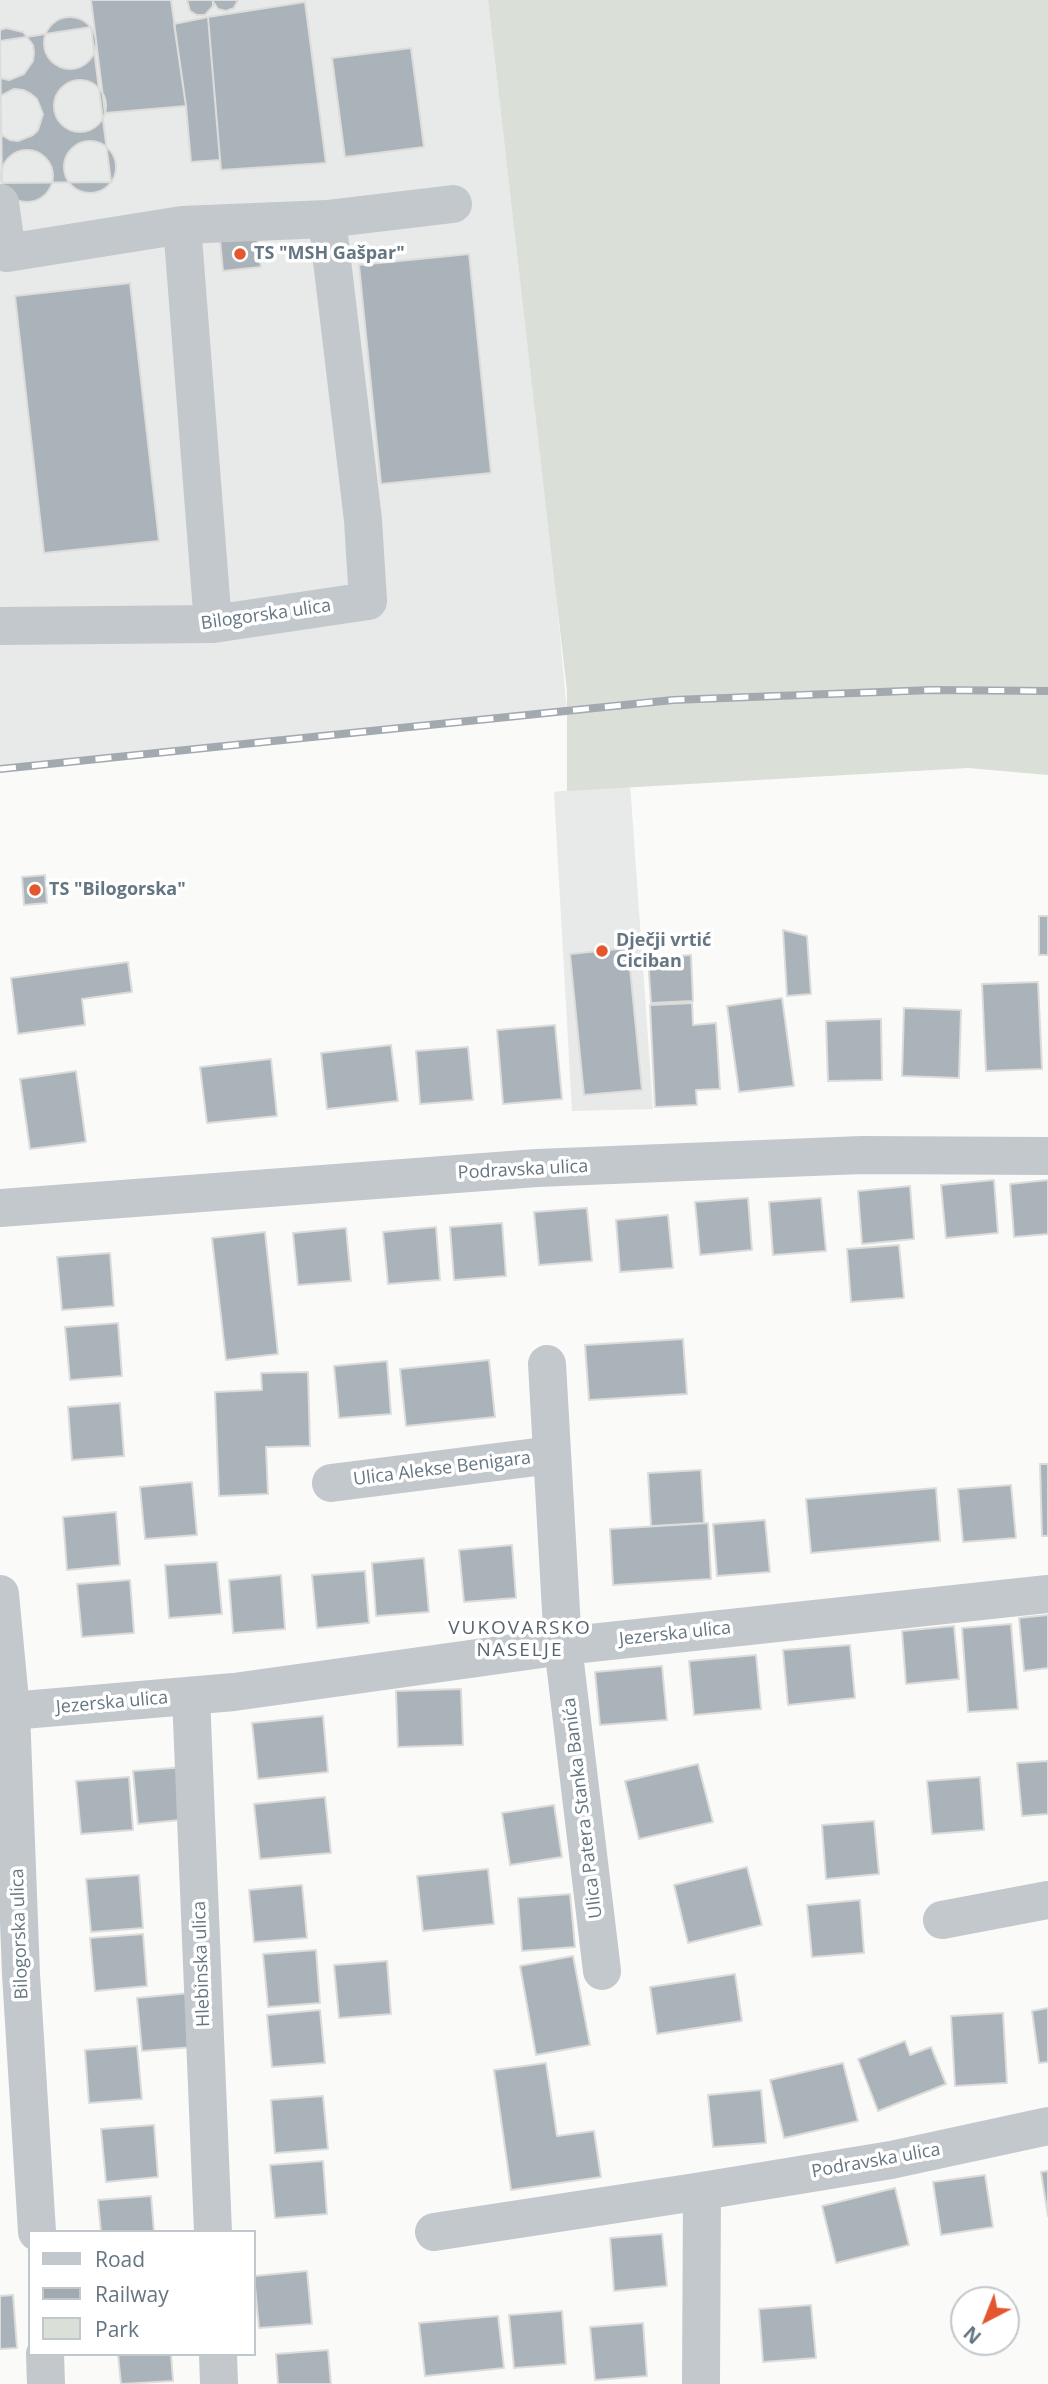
<!DOCTYPE html>
<html>
<head>
<meta charset="utf-8">
<style>
	body { margin:0 }
	#map { position:relative; width:1048px; height:2384px; overflow:hidden; background:#fafaf8; font-family:"Open Sans",sans-serif }
	canvas { display:block }
	.legend { position:absolute; left:28px; top:2230px; width:228px; height:126px; box-sizing:border-box; background:#fff; border:2px solid #c1c8cd; margin:0; padding:9px 12px; list-style:none; font-size:21px; color:#657683 }
	.legend li { display:flex; align-items:center; gap:14px; height:35px }
	.legend b { width:35px; border:2px solid #c1c8cd }
	.north { position:absolute; left:950px; top:2286px; width:70px; height:70px; box-sizing:border-box; background:#fff; border:2px solid #c1c8cd; border-radius:50%; rotate:222deg; font-size:19px; font-weight:700; line-height:28px; text-align:center; color:#657683 }
	.north::after { content:''; display:block; margin:auto; width:24px; height:32px; background:#e4572e; clip-path:polygon(50% 0,100% 100%,50% 72%,0 100%) }
</style>
</head>
<body>
<div id="map">
<canvas width="1048" height="2384"></canvas>
<ul class="legend">
<li><b style="height:9px;background:#c3c8cc"></b>Road</li>
<li><b style="height:9px;background:#a2aab0"></b>Railway</li>
<li><b style="height:19px;background:#dadfd7"></b>Park</li>
</ul>
<div class="north">N</div>
</div>
<script>
const context = document.querySelector('canvas').getContext('2d');
context.lineJoin = 'round';
function paint(path, color) { context.fillStyle = color; context.fill(path, 'evenodd'); }
function strokePath(path, color, width, dash) { context.strokeStyle = color; context.lineWidth = width; context.lineCap = dash ? 'butt' : 'round'; context.setLineDash(dash || []); context.stroke(path); }
function drawText(font, color, halo, rows, align = 'center') {
  context.font = font + ' "Open Sans",sans-serif'; context.lineWidth = 7; context.setLineDash([]); context.textBaseline = 'middle'; context.strokeStyle = halo; context.fillStyle = color; for (const [text, x, y, turn = 0] of rows) {
    context.save(); context.translate(x, y); context.rotate((+turn || 0) * Math.PI / 180); context.textAlign = isNaN(turn) ? turn : align; if (halo) context.strokeText(text, 0, 0); context.fillText(text, 0, 0); context.restore();
  }
}
const built = new Path2D(`
	M0,0H488L555,581L567,711L0,769Z
	M630,783L653,1109L572,1111L554,792Z`);
const green = new Path2D(`
	M488,0H1048V775L968,768L567,791V691Z`);
const building = new Path2D(`
	M91,0H171L186,106L105,113Z
	M187,0H213V6L205,15H197L190,11Z
	M212,0H238L234,8L226,11L218,9Z
	M305,2L326,163L221,170L208,17Z
	M208,17L220,160L191,162L186,106L174,24Z
	M44 43a26 26 0 1 1 52 0a26 26 0 1 1-52 0Z
	M91,27L111,182L2,183L0,41Z
	M6,28L23,32L33,45L34,53L33,61L24,74L9,80L0,78V30Z
	M411,48L424,147L345,157L332,58Z
	M54 106a26 26 0 1 1 52 0a26 26 0 1 1-52 0Z
	M14,89L23,90L31,94L37,99L43,114L38,130L33,135L18,141L10,140L0,134V96Z
	M64 167a26 26 0 1 1 52 0a26 26 0 1 1-52 0Z
	M1 176a26 26 0 1 1 52 0a26 26 0 1 1-52 0Z
	M257,236L261,267L223,271L220,240Z
	M469,254L491,473L381,484L359,265Z
	M130,283L159,541L44,553L15,296Z
	M45,875L47,903L24,905L22,877Z
	M1039,916H1048V955H1039Z
	M783,930L807,936L811,994L787,996Z
	M628,948L642,1090L584,1095L570,954Z
	M691,955L693,1001L651,1003L648,958Z
	M128,962L132,992L82,999L85,1025L18,1034L11,978Z
	M1038,982L1042,1069L986,1071L982,984Z
	M782,998L794,1086L739,1092L727,1006Z
	M692,1003L693,1025L716,1023L720,1089L696,1090L697,1105L655,1107L650,1005Z
	M904,1008L961,1010L959,1078L902,1076Z
	M881,1019L882,1080L828,1081L826,1021Z
	M555,1025L562,1099L503,1104L497,1030Z
	M391,1045L398,1101L327,1109L321,1053Z
	M468,1047L473,1100L420,1104L416,1051Z
	M271,1059L277,1116L207,1123L200,1067Z
	M76,1071L86,1142L30,1149L20,1079Z
	M994,1180L998,1233L946,1238L941,1185Z
	M1048,1180V1234L1014,1237L1010,1184Z
	M910,1186L914,1239L862,1244L858,1191Z
	M748,1198L752,1250L700,1255L695,1202Z
	M821,1198L826,1251L773,1255L769,1202Z
	M587,1208L592,1261L539,1265L534,1212Z
	M668,1215L673,1268L620,1272L616,1220Z
	M502,1223L506,1276L454,1280L450,1227Z
	M436,1227L440,1280L388,1284L383,1232Z
	M346,1228L351,1281L298,1285L293,1233Z
	M265,1232L278,1354L226,1360L212,1238Z
	M899,1245L904,1298L851,1302L847,1249Z
	M110,1253L114,1306L62,1310L57,1257Z
	M118,1323L122,1376L70,1380L65,1327Z
	M683,1339L687,1394L589,1400L585,1345Z
	M489,1360L495,1417L406,1426L400,1369Z
	M387,1361L391,1414L339,1418L334,1366Z
	M308,1372L310,1446L266,1447L268,1494L219,1496L215,1392L262,1390L261,1373Z
	M120,1403L124,1456L72,1460L68,1407Z
	M1040,1464H1048V1536H1042Z
	M701,1470L704,1523L651,1526L648,1473Z
	M192,1482L197,1535L145,1539L140,1487Z
	M1011,1485L1016,1538L963,1542L958,1489Z
	M936,1488L940,1541L811,1553L806,1499Z
	M116,1512L120,1565L67,1570L63,1517Z
	M765,1520L770,1572L717,1576L713,1524Z
	M708,1523L711,1579L613,1585L610,1529Z
	M512,1545L516,1598L464,1602L459,1550Z
	M424,1558L429,1612L376,1616L372,1563Z
	M217,1562L222,1614L169,1618L165,1565Z
	M365,1571L369,1623L317,1628L312,1575Z
	M281,1575L285,1629L233,1633L229,1580Z
	M130,1580L134,1633L82,1637L77,1584Z
	M1048,1615V1668L1024,1671L1019,1618Z
	M1011,1624L1018,1709L968,1712L962,1628Z
	M954,1626L959,1679L906,1684L902,1631Z
	M850,1645L855,1698L788,1705L783,1650Z
	M756,1655L761,1709L694,1715L689,1661Z
	M662,1666L667,1720L600,1725L595,1672Z
	M461,1689L463,1745L398,1747L396,1691Z
	M323,1716L328,1772L258,1779L252,1723Z
	M1048,1761V1814L1022,1816L1017,1763Z
	M698,1764L713,1822L639,1839L625,1781Z
	M186,1767L190,1819L138,1824L133,1771Z
	M129,1777L133,1830L81,1834L76,1781Z
	M980,1777L984,1830L932,1834L927,1781Z
	M325,1797L331,1853L260,1859L254,1804Z
	M554,1805L562,1857L510,1865L502,1813Z
	M874,1821L879,1874L826,1879L822,1825Z
	M747,1867L762,1925L688,1943L674,1885Z
	M488,1869L494,1924L423,1931L417,1876Z
	M139,1875L143,1928L91,1932L86,1879Z
	M302,1885L307,1938L254,1942L249,1890Z
	M570,1894L575,1947L522,1951L518,1898Z
	M860,1900L864,1953L812,1957L807,1905Z
	M143,1934L147,1986L95,1991L90,1938Z
	M316,1950L320,2003L268,2007L263,1954Z
	M573,1956L590,2045L536,2055L520,1966Z
	M387,1961L391,2014L339,2018L334,1965Z
	M735,1974L742,2021L657,2034L650,1987Z
	M190,1993L194,2047L142,2051L137,1998Z
	M1048,2008V2062L1039,2063L1032,2011Z
	M320,2010L325,2063L272,2067L267,2015Z
	M1003,2013L1007,2083L955,2086L951,2016Z
	M905,2041L910,2055L931,2047L946,2084L878,2111L858,2059Z
	M137,2046L142,2099L89,2103L85,2050Z
	M546,2063L557,2136L594,2131L601,2177L511,2190L494,2070Z
	M843,2063L858,2121L784,2138L770,2080Z
	M761,2090L766,2143L713,2147L708,2095Z
	M323,2096L328,2149L275,2153L271,2100Z
	M154,2125L158,2177L106,2182L101,2129Z
	M323,2161L327,2214L275,2218L270,2165Z
	M1048,2171V2216L1041,2172Z
	M985,2175L993,2227L941,2235L933,2182Z
	M895,2188L909,2245L836,2263L822,2206Z
	M151,2196L154,2232H101L98,2200Z
	M662,2234L667,2286L614,2291L610,2238Z
	M307,2271L312,2324L259,2328L254,2276Z
	M13,2295L17,2348L0,2349V2296Z
	M811,2305L816,2358L763,2362L759,2309Z
	M562,2311L566,2364L514,2368L509,2315Z
	M498,2316L504,2368L425,2376L419,2323Z
	M643,2323L647,2376L595,2380L590,2327Z
	M328,2350L331,2384H278L276,2354Z
	M118,2354H171L173,2381L121,2384Z`);
const minor = new Path2D(`
	M0,203L7,253L182,225L213,624
	M327,219L453,204
	M0,626L213,624L368,601L363,520L327,219L182,225
	M0,1208L537,1168L862,1155L1048,1156
	M547,1364L563,1646L602,1971
	M331,1483L552,1455
	M0,1594L11,1711L21,1974L37,2232
	M191,1696L213,2232
	M11,1711L234,1692L563,1646L1048,1594
	M942,1920L1048,1900
	M434,2232L702,2191
	M45,2354L46,2384
	M218,2354L219,2384
	M701,2384L702,2191L891,2160L1048,2126`);
const rail = new Path2D(`
	M0,769L673,700L932,690L1048,691`);
const markers = [
	[240,254,7,"#e4572e"],
	[35,890,7,"#e4572e"],
	[602,951,7,"#e4572e"]
];
const poiNames = [
	["TS \"MSH Gašpar\"",254,254],
	["TS \"Bilogorska\"",49,890],
	["Dječji vrtić",616,941],
	["Ciciban",616,962]
];
const streetNames = [
	["Bilogorska ulica",266,615,-8],
	["Podravska ulica",523,1170,-3],
	["Ulica Alekse Benigara",442,1469,-7],
	["Jezerska ulica",675,1634,-6],
	["Jezerska ulica",112,1703,-5],
	["Ulica Patera Stanka Banića",583,1808,-97],
	["Bilogorska ulica",20,1934,-92],
	["Hlebinska ulica",202,1964,-92],
	["Podravska ulica",876,2161,-10]
];
const neighbourhoodNames = [
	["VUKOVARSKO",520,1629],
	["NASELJE",520,1651]
];
paint(built, '#e8e9e9');
paint(green, '#dadfd7');
paint(building, '#aab3b9');
strokePath(building, '#dcdcda', 2);
strokePath(minor, '#c3c8cc', 38);
strokePath(rail, '#a2aab0', 8);
strokePath(rail, '#fff', 5, [16]);
for (const [x, y, r, color] of markers) { const dot = new Path2D(); dot.arc(x, y, r, 0, 2 * Math.PI); context.fillStyle = color; context.fill(dot); strokePath(dot, '#fff', 2.5); }
drawText('bold 18px', '#657683', '#fff', poiNames, 'left');
drawText('18px', '#657683', '#fff', streetNames);
context.letterSpacing = '2px';
drawText('19px', '#57646e', '#fff', neighbourhoodNames);
context.letterSpacing = '0px';
</script>
</body>
</html>
